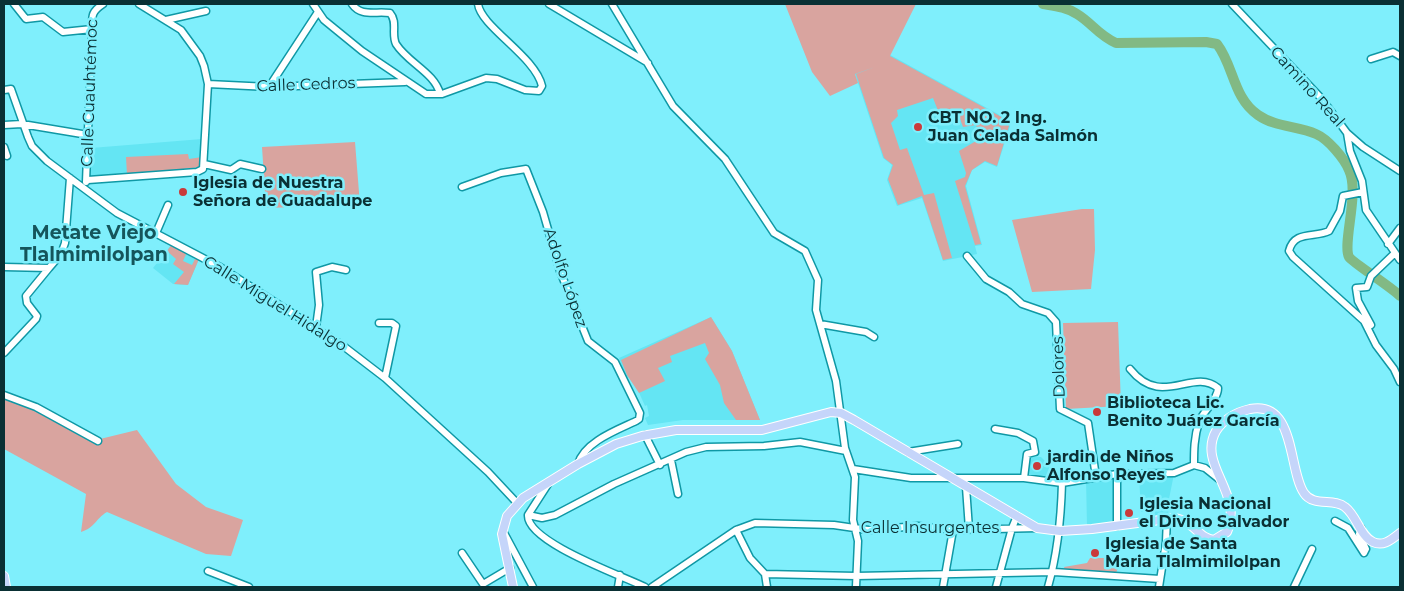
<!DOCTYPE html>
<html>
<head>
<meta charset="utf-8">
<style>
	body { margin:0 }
	#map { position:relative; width:1404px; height:591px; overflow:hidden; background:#7feffc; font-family:Montserrat,sans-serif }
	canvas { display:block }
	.frame { position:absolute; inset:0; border:5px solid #0a3034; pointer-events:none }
</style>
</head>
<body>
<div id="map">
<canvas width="1404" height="591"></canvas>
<div class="frame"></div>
</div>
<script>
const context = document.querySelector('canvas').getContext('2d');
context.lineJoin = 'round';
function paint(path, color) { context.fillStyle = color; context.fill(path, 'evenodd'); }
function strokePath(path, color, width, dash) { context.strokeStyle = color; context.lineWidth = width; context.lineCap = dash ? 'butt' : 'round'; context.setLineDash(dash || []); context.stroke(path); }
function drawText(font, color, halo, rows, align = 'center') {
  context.font = font + ' Montserrat,sans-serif'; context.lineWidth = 5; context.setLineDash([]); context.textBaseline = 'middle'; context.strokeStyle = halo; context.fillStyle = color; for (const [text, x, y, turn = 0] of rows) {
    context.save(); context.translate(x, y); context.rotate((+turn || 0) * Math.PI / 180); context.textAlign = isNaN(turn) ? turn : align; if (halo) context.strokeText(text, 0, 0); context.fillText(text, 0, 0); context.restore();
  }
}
const built = new Path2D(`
	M872,45L1007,119L1010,126L997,167L985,162L972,170L966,186L982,245L975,246L977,254L943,261L922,198L897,206L887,180L892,165L883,158L848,53Z
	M202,139V165L196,169L90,177L91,148Z
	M172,244L199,259L188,285L173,284L153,268Z
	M711,317L732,351L760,420H683L648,425L645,418L649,416L647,405L645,406L633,379L626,377L619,358Z
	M1029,456L1041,457L1050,466L1054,479L1026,475Z
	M1174,474L1169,499L1168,516L1149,519V512H1141L1139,475Z
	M1115,475L1114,523L1087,526L1086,479Z`);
const green = new Path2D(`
	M785,4H916L890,56L1007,120L1009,126L997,166L985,161L972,170L965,186L981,244L975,245L955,181L965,177L966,173L959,151L981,138L976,125L963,127L960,119L956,120L954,113L941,118L933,98L897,110L898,116L891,123L900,150L907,148L924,195L934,193L952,258L943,260L922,196L898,205L888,179L893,165L884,158L856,74L875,67L855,74L858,83L830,96L812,72Z
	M355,142L360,205L266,208L262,147Z
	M188,154L189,159L202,157L201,167L127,175L126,157Z
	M1082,209H1094L1095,250L1091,289L1032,292L1012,220Z
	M172,244L187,252L183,261L192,265L196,257L199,259L188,285L174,284L184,272L173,264L176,259L167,251Z
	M711,317L732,351L760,420H736L724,403L720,385L705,359L709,353L705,343L670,356L672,362L658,368L665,381L639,393L627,375L621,360Z
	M1118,322L1121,406L1066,409L1063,323Z
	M4,398L34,410L96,443L100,439L137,430L176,484L206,507L243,520L231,556L206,554L107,512C95,519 96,527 81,532L86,494L4,449Z
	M1090,558H1122L1116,573L1065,570L1064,567L1087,563Z`);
const river = new Path2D(`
	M1043,4C1055,6 1066,7 1077,14C1092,23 1098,35 1116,43L1206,42L1217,44C1234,66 1233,98 1258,115C1275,127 1297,126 1316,134C1328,139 1344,158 1349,170C1360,193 1342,243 1349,257C1353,263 1390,286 1400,296`);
const minor = new Path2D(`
	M14,4L26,19L43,17L63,32L92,29
	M313,4L324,20L362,51L426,94H442L486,78L497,79L525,90L539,91L542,86C535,56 481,27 478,4
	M352,4C361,17 375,11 390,13C398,22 391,34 396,44C408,63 435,73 440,94
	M549,4L648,63
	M612,4L673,106L725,159L774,233L805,251L818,280L816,310L836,381L845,448L855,477L853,520L858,541L856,587
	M1232,4L1321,98L1347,133L1350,151L1362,181L1366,210L1400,260
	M166,20L206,11
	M1371,59L1393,52L1400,56
	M208,84L269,87L405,82
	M269,87L318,12
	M4,90L11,89L28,137L32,146L47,161L117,213L220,267L342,345L385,378L488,472L517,503
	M4,125L22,124L88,135
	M1347,133L1363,147L1400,171
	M4,147L7,156
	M204,164L231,170L240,164L262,169
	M88,180L197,172L203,169L208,84L204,66L200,56L181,30L139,4
	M86,182L92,29C92,16 91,12 103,4
	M462,187L501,173L526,169L543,212L560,271L588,341L615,362L640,413L639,419L636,421C617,430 584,442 578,464
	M1363,192L1343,196L1340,211L1329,231C1315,238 1294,230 1289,251L1293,257L1364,321L1376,345L1394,369L1400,382
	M156,233L168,205
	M1388,244L1400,228
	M967,256L986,279L1009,292L1022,304L1048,313L1056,322L1060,409L1088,423L1096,477
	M4,267L49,268L61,254L65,243L70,178
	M379,323H392L396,326L385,378
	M820,324L866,332L874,337
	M1371,325L1358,301L1356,288L1367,287L1371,276L1395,253
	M316,327L319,305L316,272L332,267L346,270
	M4,353L36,319L37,316L27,303L26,296L49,268
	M1130,369C1162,409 1192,367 1218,388C1218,400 1203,411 1199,422C1194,437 1194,451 1194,465
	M4,395L36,407L98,441
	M995,429L1018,433L1033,441L1035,452L1027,454L1024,478
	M645,435L660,465
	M908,452L958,444
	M671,460L678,494
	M853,469L911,478H1024L1062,483L1117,474L1174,473L1194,465L1205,468L1220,480
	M548,484L528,515C526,542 623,576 645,587
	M966,487L969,529
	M528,515L542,518L555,515L614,484L686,452L706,447L764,446L800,442L846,451
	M1335,521L1348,528L1364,553L1366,549L1359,534L1361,528
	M1117,526V474
	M736,530L750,558L765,574L767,587
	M503,531L533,587
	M462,553L483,584L510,568
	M208,571L249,587
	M765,574L856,576L1054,572L1160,579
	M618,587L620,575
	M652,587L736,530L755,523L834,525L868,530L918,526L953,530L1037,528
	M943,587L953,530
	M996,587L1012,528L1017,516
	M1048,587C1058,552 1061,519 1062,483
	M1159,587L1166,542L1167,518
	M1294,587L1312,549`);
const major = new Path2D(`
	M4,576L6,587
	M513,587L502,534L507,516L523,498L578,464L616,444L642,436L676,430H762L831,412L841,413L854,420L1037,528L1060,531L1092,529L1175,518C1195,522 1198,538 1214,540L1227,532C1244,493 1197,465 1216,431C1224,419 1237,412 1250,409C1296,400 1288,470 1304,493C1313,507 1334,498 1345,507C1357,516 1360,536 1373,542C1384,547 1392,539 1400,533`);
const markers = [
	[918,127,5,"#c93a3a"],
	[183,192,5,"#c93a3a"],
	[1097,412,5,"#c93a3a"],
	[1037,466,5,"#c93a3a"],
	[1129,513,5,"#c93a3a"],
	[1095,553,5,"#c93a3a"]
];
const streetNames = [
	["Calle Cedros",306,85,-2],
	["Camino Real",1307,87,48],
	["Calle Cuauhtémoc",90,93,-88],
	["Adolfo López",565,278,71],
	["Calle Miguel Hidalgo",275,304,32],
	["Dolores",1059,367,-92],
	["Calle Insurgentes",930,528]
];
const poiNames = [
	["CBT NO. 2 Ing.",928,118],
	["Juan Celada Salmón",928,136],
	["Iglesia de Nuestra",193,183],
	["Señora de Guadalupe",193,201],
	["Biblioteca Lic.",1107,403],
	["Benito Juárez García",1107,421],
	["jardin de Niños",1047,457],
	["Alfonso Reyes",1047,475],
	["Iglesia Nacional",1139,504],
	["el Divino Salvador",1139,522],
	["Iglesia de Santa",1105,544],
	["Maria Tlalmimilolpan",1105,562]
];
const quarterNames = [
	["Metate Viejo",94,233],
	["Tlalmimilolpan",94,255]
];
paint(built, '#64e5f3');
paint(green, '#d9a49f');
strokePath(river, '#82b984', 10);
strokePath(minor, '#0f98a5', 9);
strokePath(major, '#fff', 10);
strokePath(minor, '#fff', 6);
strokePath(major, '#c5d5fa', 8);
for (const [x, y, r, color] of markers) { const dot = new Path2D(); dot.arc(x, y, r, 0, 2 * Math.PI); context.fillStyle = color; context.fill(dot); strokePath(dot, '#7feffc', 2); }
drawText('16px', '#0a3034', '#7feffc', streetNames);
drawText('bold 16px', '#0a3034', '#7feffc', poiNames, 'left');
drawText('bold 19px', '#15555b', '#7feffc', quarterNames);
</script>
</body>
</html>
